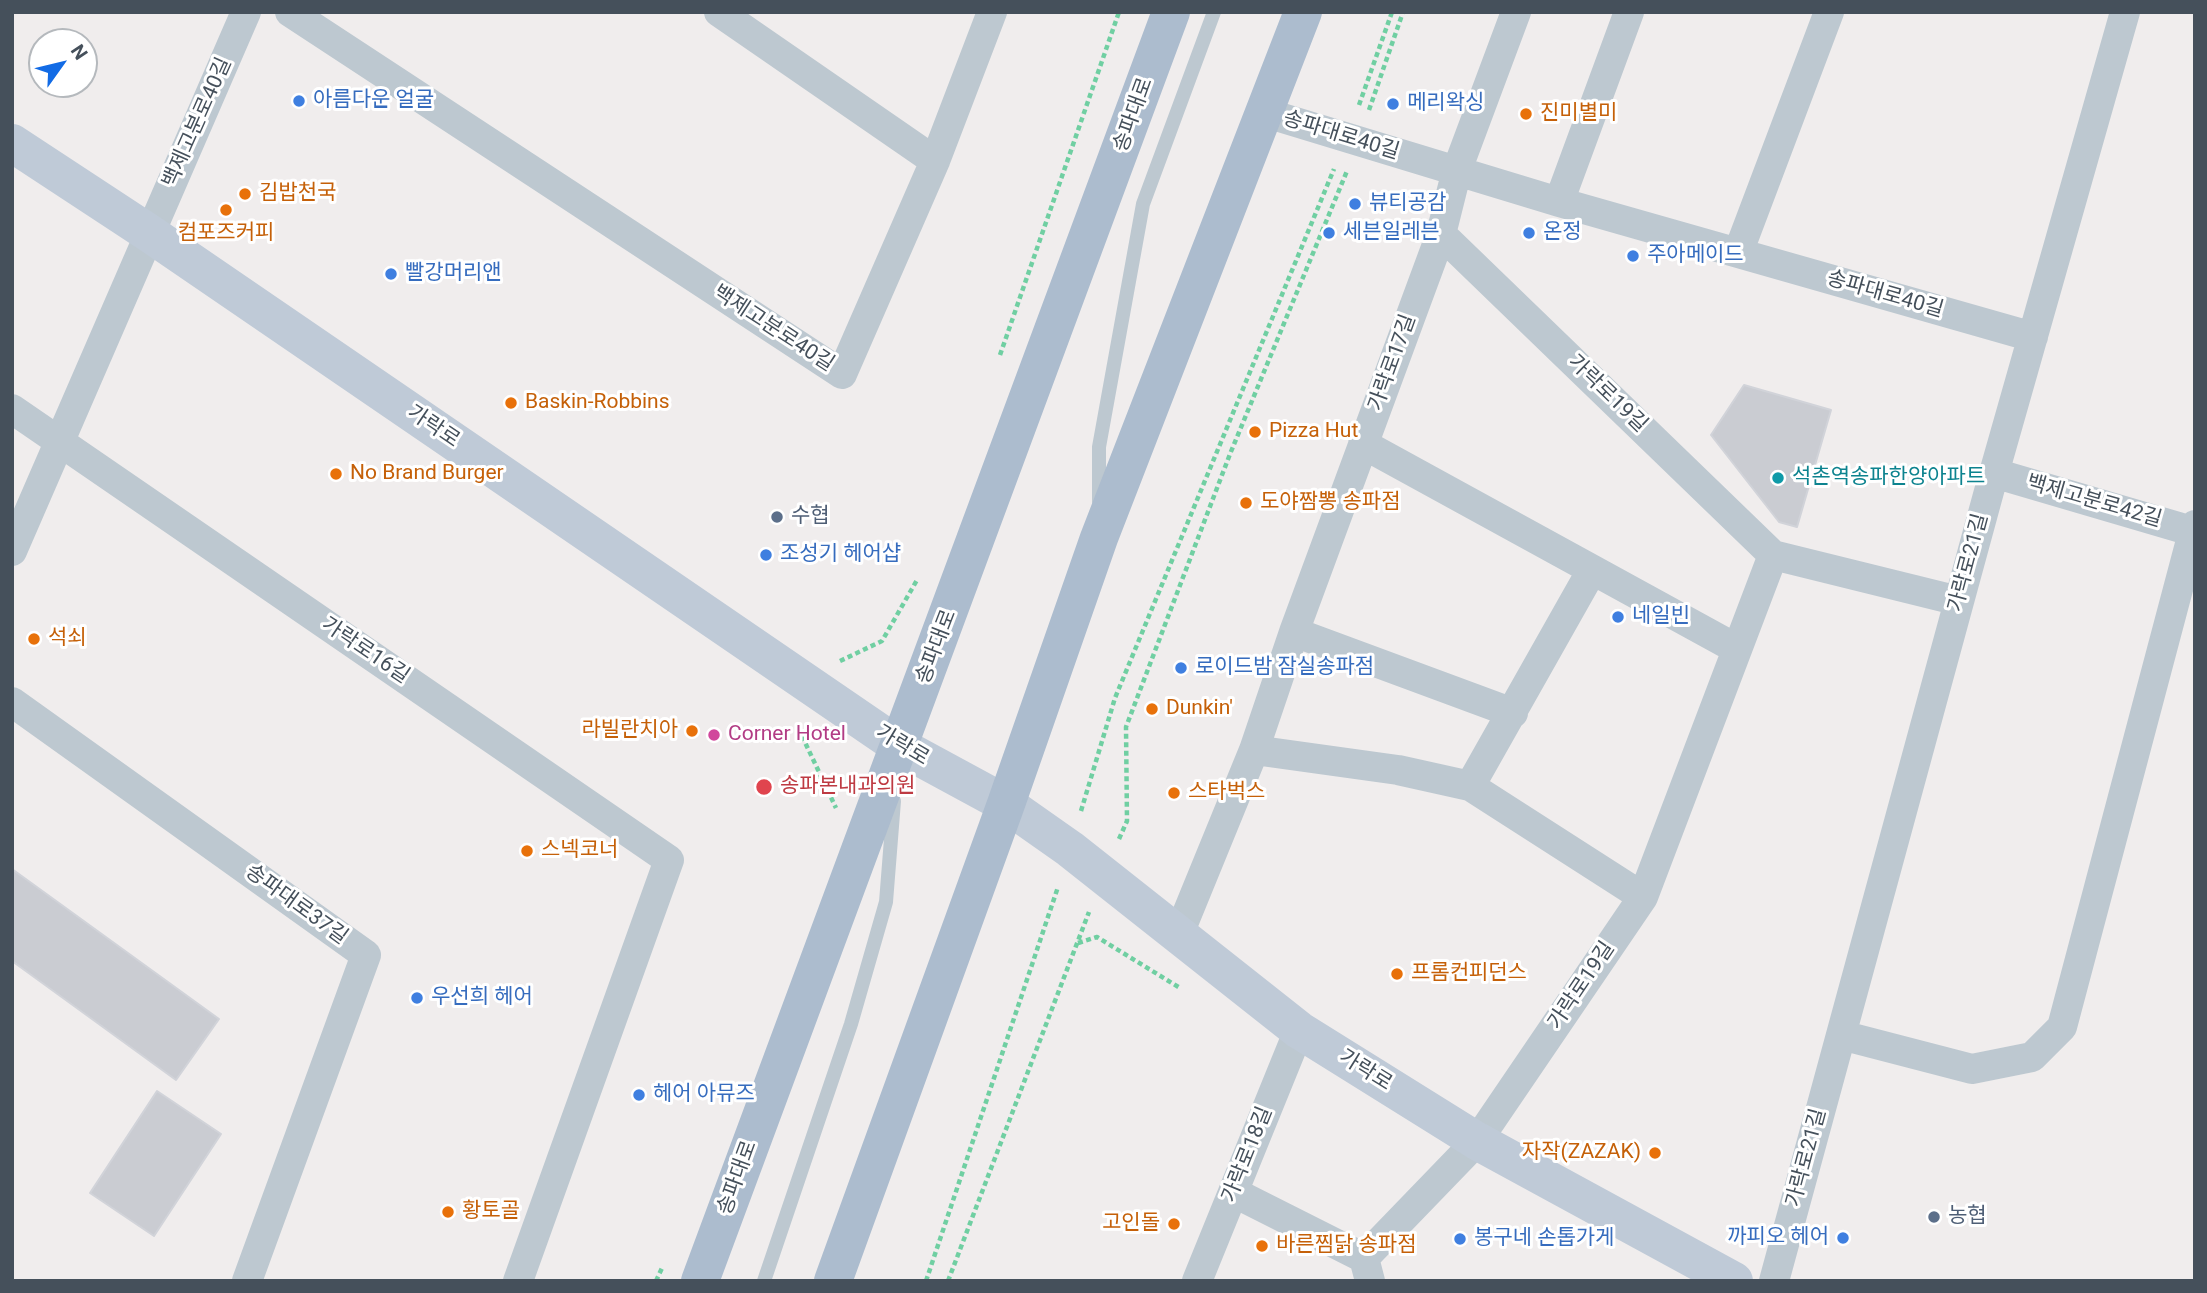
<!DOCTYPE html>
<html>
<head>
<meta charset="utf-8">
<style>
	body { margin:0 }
	#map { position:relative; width:2207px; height:1293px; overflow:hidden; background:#f0eded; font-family:Roboto,sans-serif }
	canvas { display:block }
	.frame { position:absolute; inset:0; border:14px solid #45505b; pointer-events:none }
	.north { position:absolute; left:28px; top:28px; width:70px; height:70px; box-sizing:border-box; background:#fff; border:2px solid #b5b9bd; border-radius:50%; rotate:56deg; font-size:19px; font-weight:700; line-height:28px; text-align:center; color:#45505b }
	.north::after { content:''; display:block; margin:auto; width:24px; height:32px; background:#126be5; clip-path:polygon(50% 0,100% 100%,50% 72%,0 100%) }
</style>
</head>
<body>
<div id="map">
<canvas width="2207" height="1293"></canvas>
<div class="frame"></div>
<div class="north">N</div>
</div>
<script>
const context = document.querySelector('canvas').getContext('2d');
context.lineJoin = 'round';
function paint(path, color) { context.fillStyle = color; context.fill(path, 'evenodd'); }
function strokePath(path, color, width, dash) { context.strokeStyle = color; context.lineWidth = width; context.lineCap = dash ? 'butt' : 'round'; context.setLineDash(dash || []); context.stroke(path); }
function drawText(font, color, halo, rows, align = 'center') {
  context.font = font + ' Roboto,"Noto Sans KR",sans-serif'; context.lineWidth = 6; context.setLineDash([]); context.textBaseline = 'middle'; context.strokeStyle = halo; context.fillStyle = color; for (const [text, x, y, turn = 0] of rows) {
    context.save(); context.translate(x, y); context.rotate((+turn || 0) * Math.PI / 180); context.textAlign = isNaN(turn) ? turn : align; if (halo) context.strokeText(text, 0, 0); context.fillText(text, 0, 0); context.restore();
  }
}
const building = new Path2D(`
	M1744,385L1831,410L1797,527L1779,522L1711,435Z
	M12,869L219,1019L176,1080L12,961Z
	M157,1091L221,1134L154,1236L90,1193Z`);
const path = new Path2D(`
	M1359,105L1392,12
	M1369,110L1403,12
	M1000,355L1119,12
	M840,661L882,641L917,580
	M802,736L836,808
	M1081,811L1115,698L1334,169
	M1119,839L1127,821L1126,727L1230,454L1347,171
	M1078,943L1097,937L1180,988
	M656,1281L662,1268
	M926,1281L1058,887
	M948,1281L1089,912`);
const lane = new Path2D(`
	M1099,502V447L1143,204L1214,12
	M764,1281L851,1024L886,902L894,801`);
const street = new Path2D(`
	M290,12L842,374L935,161L992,12
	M719,12L935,161
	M1266,113L1559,202L2033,337
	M1559,202L1629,12
	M1441,234L1773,555L1959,601
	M1738,253L1829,12
	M12,409L669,860L518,1281
	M1363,444L1737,649
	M1994,473L2195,532
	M12,551L246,12
	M1294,632L1513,713
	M12,702L366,955L247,1281
	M1254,750L1398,770L1470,786L1643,897
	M1470,786L1592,570
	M1178,936L1254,750L1294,632L1441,234L1457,170L1516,12
	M1841,1035L1972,1069L2032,1057L2062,1027L2195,525
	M1233,1192L1364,1258
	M1197,1281L1299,1030
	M1370,1281L1364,1258L1477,1141L1643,897L1773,555
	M1774,1281L1994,473L2125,12`);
const secondary = new Path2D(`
	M12,143L149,233L899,746L1006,804L1070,849L1299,1030L1477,1141L1734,1281`);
const primary = new Path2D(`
	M700,1281L1171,12
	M833,1281L1006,804L1099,538L1303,12`);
const markers = [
	[299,101,7,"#3f7fe0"],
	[1393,104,7,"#3f7fe0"],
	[1526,114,7,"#e8710a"],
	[245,194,7,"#e8710a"],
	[1355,204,7,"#3f7fe0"],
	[226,210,7,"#e8710a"],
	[1329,233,7,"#3f7fe0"],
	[1529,233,7,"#3f7fe0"],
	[1633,256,7,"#3f7fe0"],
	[391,274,7,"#3f7fe0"],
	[511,403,7,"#e8710a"],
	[1255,432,7,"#e8710a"],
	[336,474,7,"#e8710a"],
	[1778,478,7,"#0f9aa8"],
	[1246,503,7,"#e8710a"],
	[777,517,7,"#5c6f8a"],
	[766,555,7,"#3f7fe0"],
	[1618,617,7,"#3f7fe0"],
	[34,639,7,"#e8710a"],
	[1181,668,7,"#3f7fe0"],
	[1152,709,7,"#e8710a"],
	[692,731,7,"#e8710a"],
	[714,735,7,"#d1479c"],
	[764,787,9,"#e0444e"],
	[1174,793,7,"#e8710a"],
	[527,851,7,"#e8710a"],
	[1397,974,7,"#e8710a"],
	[417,998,7,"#3f7fe0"],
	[639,1095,7,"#3f7fe0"],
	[1655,1153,7,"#e8710a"],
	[448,1212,7,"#e8710a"],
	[1934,1217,7,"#5c6f8a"],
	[1174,1224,7,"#e8710a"],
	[1843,1238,7,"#3f7fe0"],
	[1460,1239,7,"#3f7fe0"],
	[1262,1246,7,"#e8710a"]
];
const shopNames = [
	["아름다운 얼굴",313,101],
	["메리왁싱",1407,104],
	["뷰티공감",1369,204],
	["세븐일레븐",1343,233],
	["온정",1543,233],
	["주아메이드",1647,256],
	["빨강머리앤",405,274],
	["조성기 헤어샵",780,555],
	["네일빈",1632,617],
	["로이드밤 잠실송파점",1195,668],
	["우선희 헤어",431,998],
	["헤어 아뮤즈",653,1095],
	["까피오 헤어",1829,1238,"right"],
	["봉구네 손톱가게",1474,1239]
];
const foodNames = [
	["진미별미",1540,114],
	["김밥천국",259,194],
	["컴포즈커피",226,234,"center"],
	["Baskin-Robbins",525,403],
	["Pizza Hut",1269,432],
	["No Brand Burger",350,474],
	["도야짬뽕 송파점",1260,503],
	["석쇠",48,639],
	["Dunkin'",1166,709],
	["라빌란치아",678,731,"right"],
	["스타벅스",1188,793],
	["스넥코너",541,851],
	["프롬컨피던스",1411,974],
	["자작(ZAZAK)",1641,1153,"right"],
	["황토골",462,1212],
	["고인돌",1160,1224,"right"],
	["바른찜닭 송파점",1276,1246]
];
const streetNames = [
	["송파대로",1134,115,-70],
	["백제고분로40길",198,123,-66],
	["송파대로40길",1341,136,17],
	["송파대로40길",1885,295,16],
	["백제고분로40길",773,329,33],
	["가락로17길",1393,363,-70],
	["가락로19길",1607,394,44],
	["가락로",433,427,34],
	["백제고분로42길",2094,502,16],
	["가락로21길",1969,563,-75],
	["송파대로",937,647,-69],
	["가락로16길",365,651,34],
	["가락로",902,746,31],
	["송파대로37길",296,905,36],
	["가락로19길",1582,986,-56],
	["가락로",1365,1071,32],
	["가락로18길",1248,1155,-68],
	["가락로21길",1807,1158,-75],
	["송파대로",738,1178,-70]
];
const cultureNames = [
	["석촌역송파한양아파트",1792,478]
];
const serviceNames = [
	["수협",791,517],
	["농협",1948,1217]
];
const hotelNames = [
	["Corner Hotel",728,735]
];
const healthNames = [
	["송파본내과의원",780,787]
];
paint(building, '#caccd2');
strokePath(building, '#d1d3d9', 2);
strokePath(path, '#70cfa2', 4.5, [5, 3.5]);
strokePath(lane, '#bdc8d0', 14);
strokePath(street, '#bdc8d0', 30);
strokePath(secondary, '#bfcad7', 38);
strokePath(primary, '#acbcce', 38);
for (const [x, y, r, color] of markers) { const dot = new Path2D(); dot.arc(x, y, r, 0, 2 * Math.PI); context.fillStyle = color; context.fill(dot); strokePath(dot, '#fff', 2.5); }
drawText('21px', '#366cbe', '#fff', shopNames, 'left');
drawText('21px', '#c56008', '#fff', foodNames, 'left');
drawText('21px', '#45505b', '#fff', streetNames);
drawText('21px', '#0d838f', '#fff', cultureNames, 'left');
drawText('21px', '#4e5e75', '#fff', serviceNames, 'left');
drawText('21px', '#b23c85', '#fff', hotelNames, 'left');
drawText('21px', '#be3a42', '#fff', healthNames, 'left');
</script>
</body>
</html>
